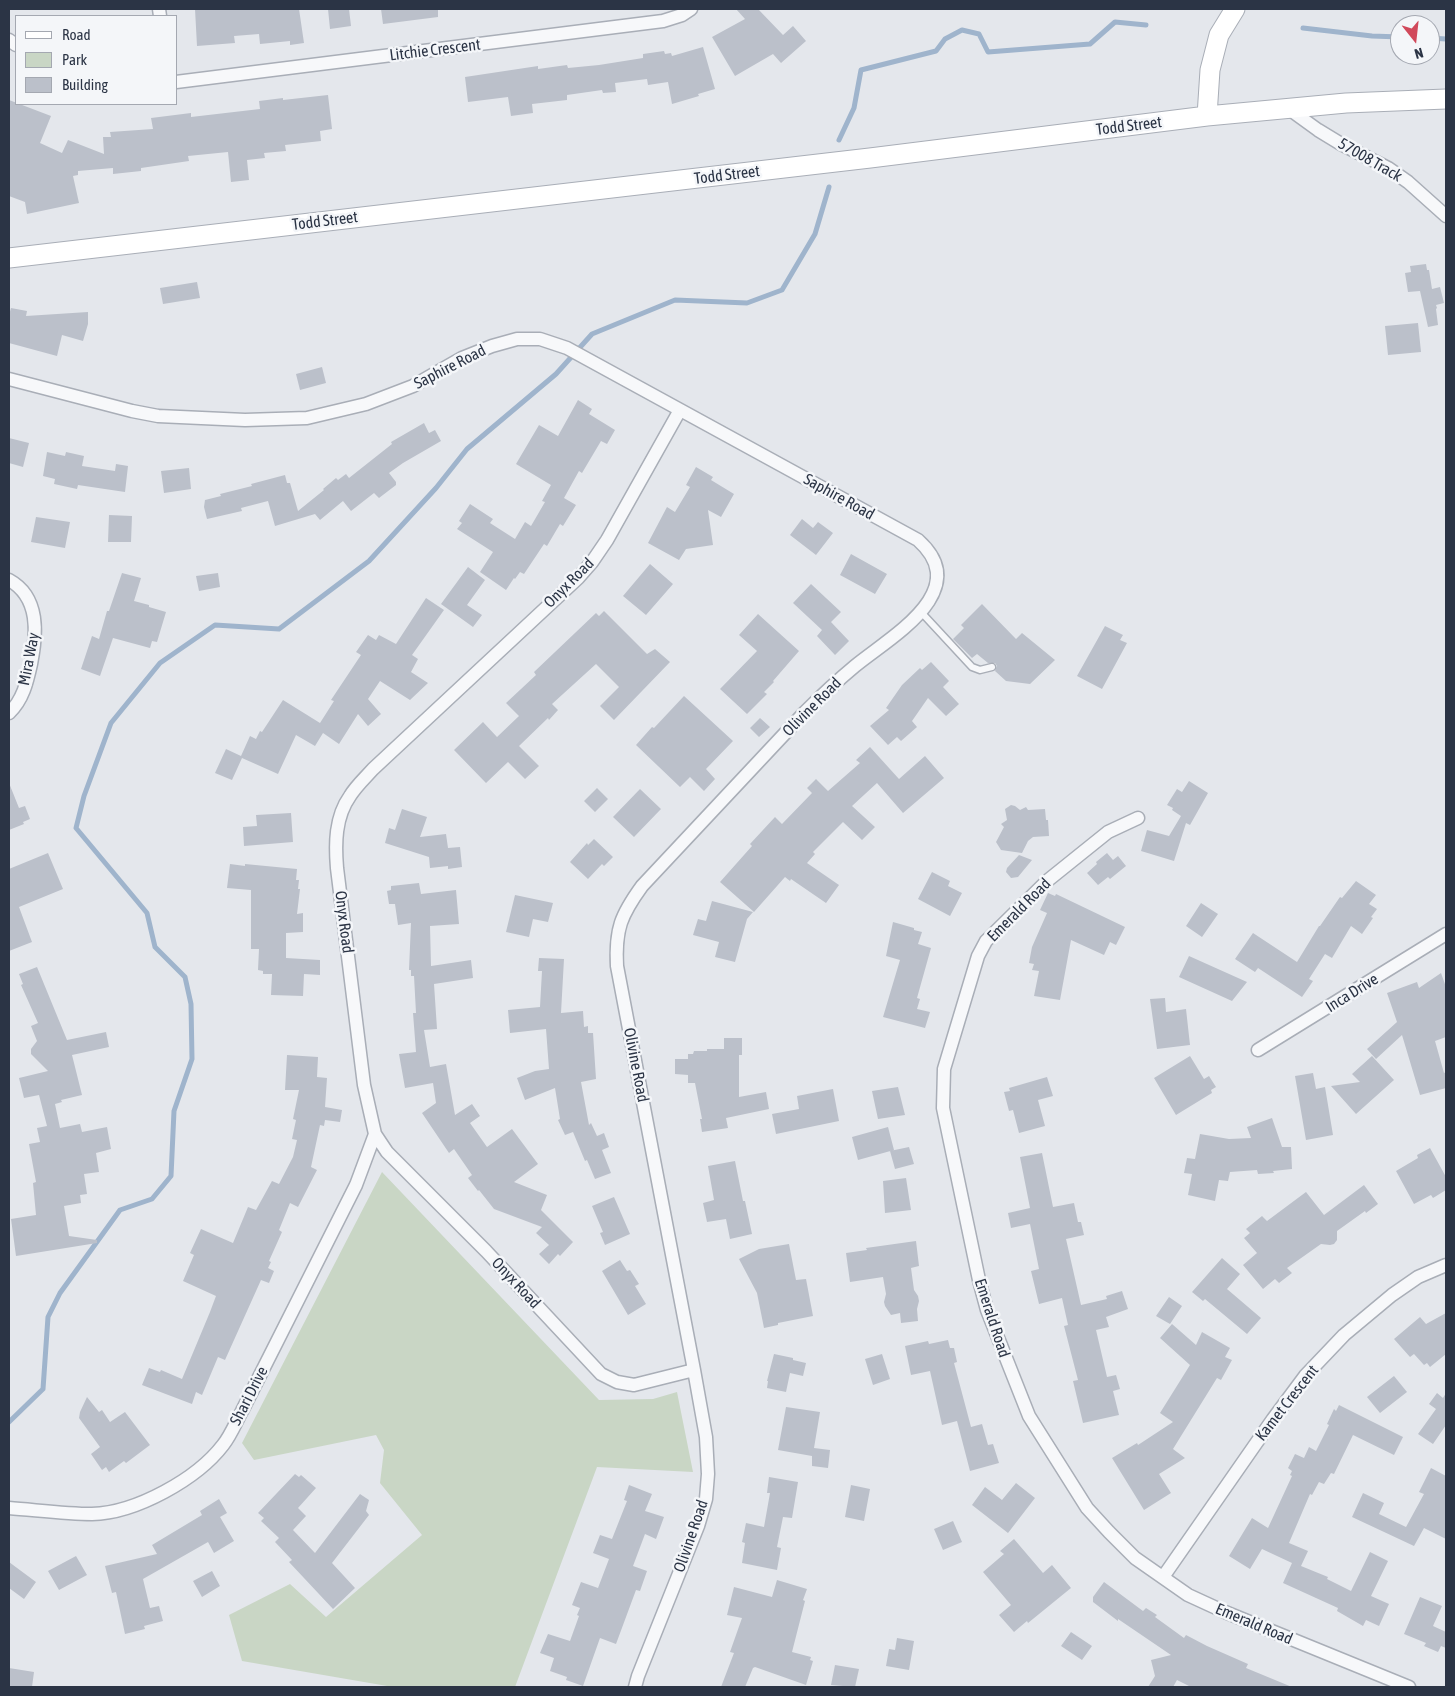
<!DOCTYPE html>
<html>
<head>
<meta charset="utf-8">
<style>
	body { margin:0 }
	#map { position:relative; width:1455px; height:1696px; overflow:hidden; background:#e4e7ec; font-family:"Asap Condensed",sans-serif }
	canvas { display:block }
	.frame { position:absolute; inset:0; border:10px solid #2b3445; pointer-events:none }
	.legend { position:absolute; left:15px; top:15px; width:162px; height:90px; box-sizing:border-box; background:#f4f6f9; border:1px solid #a4a8b1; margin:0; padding:6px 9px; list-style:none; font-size:15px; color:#2b3445 }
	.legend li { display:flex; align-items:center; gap:10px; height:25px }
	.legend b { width:25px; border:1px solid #a4a8b1 }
	.north { position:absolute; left:1390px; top:15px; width:50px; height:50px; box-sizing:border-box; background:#f4f6f9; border:1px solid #a4a8b1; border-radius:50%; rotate:164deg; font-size:14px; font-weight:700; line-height:20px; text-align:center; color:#2b3445 }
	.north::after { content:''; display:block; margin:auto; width:18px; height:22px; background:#d1495b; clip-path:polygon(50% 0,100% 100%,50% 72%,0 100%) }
</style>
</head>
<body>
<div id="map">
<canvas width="1455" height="1696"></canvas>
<div class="frame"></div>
<ul class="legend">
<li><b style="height:6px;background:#fff"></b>Road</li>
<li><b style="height:14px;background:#c9d6c5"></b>Park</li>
<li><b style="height:14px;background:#bbc0ca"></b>Building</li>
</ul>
<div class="north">N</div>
</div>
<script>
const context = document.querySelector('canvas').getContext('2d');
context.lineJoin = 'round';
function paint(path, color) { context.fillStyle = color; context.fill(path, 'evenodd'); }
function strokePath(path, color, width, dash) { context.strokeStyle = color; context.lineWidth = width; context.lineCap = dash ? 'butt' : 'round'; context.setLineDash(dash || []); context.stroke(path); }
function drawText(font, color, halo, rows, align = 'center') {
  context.font = font + ' "Asap Condensed",sans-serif'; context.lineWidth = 5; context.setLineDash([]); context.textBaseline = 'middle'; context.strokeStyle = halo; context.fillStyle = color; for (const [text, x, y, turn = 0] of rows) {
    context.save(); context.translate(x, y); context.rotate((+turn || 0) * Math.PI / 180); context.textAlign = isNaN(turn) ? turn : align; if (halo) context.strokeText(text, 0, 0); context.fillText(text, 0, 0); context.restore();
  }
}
const green = new Path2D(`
	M382,1172L599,1400L653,1399L677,1392L693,1472L597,1467L515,1687H393L242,1661L229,1615L290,1584L326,1617L422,1535L380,1483L384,1450L376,1435L254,1460L242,1443Z`);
const stream = new Path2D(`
	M1303,28L1372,36L1400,37
	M1430,38L1446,39
	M839,140L854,108L861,70L936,51L945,39L962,30L979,34L988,52L1090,44L1115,22L1146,25
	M9,1422L43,1389L48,1317L60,1293L120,1210L152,1199L171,1176L174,1111L192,1059L191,1004L185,977L155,947L147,913L76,828L84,796L111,723L160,663L215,625L279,629L369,561L436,488L467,449L556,374L592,334L675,300L747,303L782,290L815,234L829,187`);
const building = new Path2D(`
	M195,9H299L304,43L290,45V41L260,44L259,34L234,36L235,43L197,46Z
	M328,9H349L351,26L330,29Z
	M381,9H438V17L383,24Z
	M736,9H758L783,35L793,26L806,41L781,63L773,54L735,76L712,37L745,19Z
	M703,47L715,89L698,94L699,96L672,104L668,82L648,85L647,79L615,83L616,92L603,93L602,90L567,95V100L532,104L533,113L511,116L508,97L468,102L465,77L538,66V69L567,65L568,68L599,65L643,58V54L664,51L665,54L671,53L672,56Z
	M328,95L332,129L320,131L321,141L285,145L286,151L264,153L265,158L247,160L249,180L231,182L228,152L188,156L189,161L141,168V171L113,174V168L78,171V175L73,176L79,203L27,214L25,202L9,196V100L51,116L40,143L62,153L68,140L104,154L103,137H111L110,132L153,129L151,118L191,113V117L260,109L259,101L283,98V100Z
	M1426,264L1427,270H1429L1432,289L1440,287L1444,303L1436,305L1437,308L1436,309L1438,325L1428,327L1420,291L1408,292L1405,273L1411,272L1410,266Z
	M197,282L200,298L163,304L160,288Z
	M11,308L27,311L26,316L88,312V324L83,341L62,335L57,356L9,343V315Z
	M1418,323L1421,352L1388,355L1385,326Z
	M322,367L326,383L300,390L296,374Z
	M578,400L592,409L589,414L615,430L607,444L601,441L582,473L579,471L564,498L576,505L563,526L560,524L547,546L544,544L524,574L520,572L515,579L514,578L506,590L480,572L493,552L457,529L462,523L459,521L470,504L493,519L490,523L515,539L525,522L531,526L545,502L542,501L551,485L516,464L539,425L558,436Z
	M424,423L429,433L435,430L441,441L403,463L389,473L396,482V485L379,498L374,493L351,511L343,501L320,520L315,514L275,526L268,501L241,508L242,511L207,519L204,507L205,500L221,496L220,494L252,486L251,484L285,475L287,483H290L298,511L324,490L323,489L336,478L338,480L346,474L349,478L392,444L391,442Z
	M9,438L29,443L23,467L9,463Z
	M47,452L65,456L66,452L84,456L82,466L115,471L116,464L128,466L125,492L78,485L77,489L54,484L55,479L43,476Z
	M696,467L713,477L711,480L734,494L721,517L708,510L713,545L686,549L679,560L648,543L667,507L675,512L690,487L686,485Z
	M189,468L191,489L164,493L161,471Z
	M109,515L132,516L131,542H108Z
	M36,517L70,522L65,548L31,542Z
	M802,519L813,528L818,522L833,533L816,555L790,535Z
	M851,554L887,574L875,594L840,575Z
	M650,564L673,584L646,615L623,596Z
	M468,567L485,580L467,605L482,615L473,627L441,604Z
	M122,573L141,578L134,601L149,605V607L166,612L157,642L152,641L150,648L113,638L100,676L81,669L92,636L99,639L107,611H109Z
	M218,573L220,587L199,591L196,576Z
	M811,584L841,612L831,622L849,641L835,655L817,636L822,630L793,603Z
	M426,598L444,610L412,655L418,659L411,672L428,683L410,700L380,681L368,699L381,714L368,726L358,714L339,744L323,733L315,746L296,735L278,774L242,758L232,780L215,773L226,749L241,756L250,736L256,739L260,731L262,732L283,700L320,723L334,701L331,700L361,655L356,652L368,635L376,640L379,635L396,644Z
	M982,604L1016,639L1022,633L1055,660L1030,684L1006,681L995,671L997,666L995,663H988L977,654L972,658L953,639L964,628L961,625Z
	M604,611L647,654L655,649L670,662L614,720L600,706L619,687L596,664L552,704L558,710L549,720L548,718L519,746L539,766L525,779L508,762L486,783L454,750L483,722L497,737L519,716L506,703L536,675L534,672L596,613L599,616Z
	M758,614L799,651L773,681L774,682L764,692L767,694L747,714L720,689L757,651L739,635Z
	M1105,626L1123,635L1120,640L1127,643L1102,689L1077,676Z
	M931,662L949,681L943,687L959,704L946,716L928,698L912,721L917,727L901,741L897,737L888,745L870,726L889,710L886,708L902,685L920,668L922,670Z
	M684,696L733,741L706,769L715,779L704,791L690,777L680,787L636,745L652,727L654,728Z
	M760,718L770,727L759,737L750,728Z
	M870,747L899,779L925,756L944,778L903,813L877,783L852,806L875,827L862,840L843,822L813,852L815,854L807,863L839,885L826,903L791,879L790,881L785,877L754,912L720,882L752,846L750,844L775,817L782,824L812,793L807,788L816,779L828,791L860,763L856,760Z
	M1189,781L1208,793L1190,825L1186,823L1174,861L1141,851L1147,830L1169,836L1181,816L1172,810L1173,808L1167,805L1177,789L1182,792Z
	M9,783L19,808L25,806L30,819L23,822L24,824L9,830Z
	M597,788L608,799L595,812L584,801Z
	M640,789L661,809L634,837L613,817Z
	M1011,805L1015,806L1020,810L1026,807L1028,810L1045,809L1046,820H1048L1049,836L1033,837L1028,841L1022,853L1001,850L996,842L1004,827L1001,824L1007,820L1005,809Z
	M402,809L427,817L420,837L446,834L448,848L460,847L462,867L448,869V866L430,868L429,857L385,843L389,828L395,830Z
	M291,813L293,842L244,846L243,827L257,826L256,815Z
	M594,839L613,857L604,866L602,864L588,879L570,862L587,843L588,845Z
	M48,853L63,889L19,907L32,942L9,951V869Z
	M1107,853L1113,860L1118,856L1126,866L1110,879L1108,877L1098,885L1087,873L1097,864L1096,862Z
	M1019,855L1032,860L1018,877L1011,878L1006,872L1007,868Z
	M230,864L245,866V864L297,869L296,880H299L298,889H300L297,914L303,913V932L286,933V958L320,960V975L304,974L303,996L271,995L272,974H263V971L258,970L259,949H251V890L227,888Z
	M932,872L950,881L948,886L962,893L950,916L918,899Z
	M1356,881L1376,895L1369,904L1377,909L1371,917L1373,918L1362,934L1351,926L1332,958L1325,954L1309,979L1313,981L1302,997L1258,968L1255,972L1235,959L1253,933L1297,962L1319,926H1320L1340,897L1342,898Z
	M419,883L421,894L456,890L459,924L430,926L431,966L471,960L473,978L434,984L437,1029L424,1030L430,1067L446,1064L455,1115L472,1104L480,1116L470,1123L487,1147L512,1129L538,1164L514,1182L547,1195L541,1210L573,1242L560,1256L558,1254L549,1264L539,1254L549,1245L536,1233L542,1227L494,1209L479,1190L478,1191L468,1178L472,1175L454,1149L449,1153L422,1113L436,1103L433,1083L405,1088L399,1054L416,1052L413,1013H416L414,976H411V970H409L411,923L398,925L395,904H389L387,891L391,890V886Z
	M1048,893L1055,896L1056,894L1125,927L1116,945L1110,942L1104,955L1071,940L1060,1000L1034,996L1039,971L1032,970L1034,964L1029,963L1032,947L1047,913L1040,910Z
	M515,895L553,903L548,922L533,919L529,937L506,932Z
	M712,901L753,912L747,919L735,962L715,957L719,942L693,935L698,919L706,921Z
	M1201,903L1218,914L1202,937L1186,926Z
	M893,922L914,928V930L922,932L918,944L931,948L917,998L920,999L917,1009L930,1012L925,1028L883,1017L900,960L886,956Z
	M1189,956L1247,982L1232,1001L1179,977Z
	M539,958L564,959L561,1013L583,1011L584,1027L588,1026V1033H593L596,1079L581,1082L589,1125L591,1123L597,1136L604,1133L609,1147L602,1150L611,1173L595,1179L587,1160L585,1161L573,1132L565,1135L558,1120L560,1119L555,1088L525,1100L517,1078L535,1071L549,1069L546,1029L510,1033L508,1010L540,1007L542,971H538Z
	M37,967L67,1040L106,1032L109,1047L72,1055L82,1095L61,1100L62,1102L55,1104L60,1128L80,1124L82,1132L107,1127L111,1149L96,1153L99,1172L84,1174L87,1194L80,1195L81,1203L64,1206L69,1236L97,1240V1243L16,1256L11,1219L36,1215L33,1183L36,1182L29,1144L40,1142L37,1128L47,1126L39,1095L24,1098L19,1078L48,1071L31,1054V1049L37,1041L31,1026L38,1023L21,985L23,984L19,974Z
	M1441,973L1446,987V1037L1435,1041L1444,1073L1446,1072V1088L1420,1095L1402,1035L1376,1059L1367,1049L1397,1022L1387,993L1417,982L1419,988Z
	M1165,998L1166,1012L1186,1009L1190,1045L1157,1049L1150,999Z
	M724,1038H742V1055H739V1097L766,1092L769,1109L726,1118L728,1128L702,1132L700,1119H702L695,1083H688V1075L675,1074V1059H688V1054H693L694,1051H707V1049H724Z
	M287,1055L318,1057L317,1077L327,1078L325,1107L342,1110L340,1122L325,1120L324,1126L320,1125L311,1167L317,1170L298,1207L290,1203L279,1230L282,1232L269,1261L271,1262L268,1268L274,1271L269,1283L261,1280L225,1360L218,1357L202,1395L196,1392L192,1404L142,1385L149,1368L160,1372L161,1370L182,1379L210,1312L216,1296L183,1281L194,1255L190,1253L201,1229L233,1243L248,1207L256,1210L272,1181L279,1184L293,1157L297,1140L292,1139L296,1120L293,1119L299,1090H285Z
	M1190,1056L1204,1079L1209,1076L1216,1087L1211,1090L1212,1093L1176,1115L1154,1078Z
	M1372,1056L1394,1080L1356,1114L1331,1086L1360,1082L1352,1074Z
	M1313,1073L1316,1089L1325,1087L1333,1135L1306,1140L1295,1076Z
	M1047,1077L1053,1096L1038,1100L1045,1126L1019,1133L1013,1110L1009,1111L1004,1092L1010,1091L1009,1088Z
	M898,1087L905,1115L878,1119L872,1091Z
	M833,1089L839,1121L776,1134L772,1114L799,1109L797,1096Z
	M1272,1118L1282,1147H1291L1292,1169L1273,1171L1274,1173L1258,1174L1257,1170L1230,1172L1228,1181L1219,1180L1215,1201L1188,1195L1192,1174L1184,1173L1187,1158L1195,1159L1200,1134L1229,1139L1251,1138L1247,1127Z
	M888,1127L894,1150L858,1160L852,1137Z
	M909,1147L914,1164L895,1169L890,1151Z
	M1430,1148L1446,1177V1190L1433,1198L1431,1195L1414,1204L1396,1171L1418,1158L1417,1155Z
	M1042,1153L1053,1207L1074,1203L1078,1222H1081L1084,1235L1066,1239L1081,1305L1107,1299L1106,1296L1122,1291L1128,1309L1106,1317L1109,1327L1096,1330L1107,1377L1116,1375L1120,1389L1113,1391L1119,1415L1083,1423L1073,1381L1078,1380L1064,1326L1068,1325L1062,1298L1039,1304L1031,1271L1039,1269L1030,1224L1011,1228L1008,1213L1030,1208L1020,1157Z
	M735,1161L743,1201H745L752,1234L730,1239L726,1219L707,1222L703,1203L714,1200L708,1166Z
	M906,1178L911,1210L885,1213L883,1181Z
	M1364,1185L1378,1204L1366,1213L1365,1211L1337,1231V1240L1334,1244L1330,1245L1321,1244L1287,1268L1292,1273L1279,1283L1275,1279L1263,1289L1243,1265L1257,1253L1244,1238L1250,1233L1246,1229L1262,1216L1267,1221L1306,1192L1324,1215Z
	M614,1197L630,1234L605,1245L600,1233L603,1232L592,1206Z
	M916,1241L919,1266L911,1268L914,1290L918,1296L919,1301L917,1309L918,1321L901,1323L900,1313L891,1315L885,1306L884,1302L886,1294L883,1277L850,1282L846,1253L867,1250L866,1248Z
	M789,1244L796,1280L806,1279L813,1316L778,1323V1325L764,1328L757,1293L739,1259L759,1249Z
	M1222,1258L1240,1274L1227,1289L1261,1318L1247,1334L1205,1299L1203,1301L1192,1292Z
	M620,1260L627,1271L630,1270L639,1284L635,1286L646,1304L628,1315L602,1271Z
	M1169,1297L1182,1306L1170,1324L1156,1316Z
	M1446,1313V1354L1430,1367L1427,1363L1424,1365L1414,1354L1410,1357L1394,1339L1420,1317L1426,1324Z
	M1172,1324L1196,1345L1202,1332L1230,1348L1225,1357L1232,1360L1221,1380L1217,1378L1173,1449L1185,1458L1159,1474L1171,1493L1144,1510L1112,1458L1137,1443L1138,1445L1173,1422L1160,1413L1190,1365L1160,1338Z
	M948,1340L950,1348H954L957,1362L954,1363L971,1427L982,1424L988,1445L993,1444L999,1463L970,1471L957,1421L942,1425L930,1371L911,1375L905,1346L928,1341L929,1344Z
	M774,1354L793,1358V1360L806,1363L803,1376L790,1373L786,1392L767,1388L768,1381H767Z
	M882,1354L890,1379L873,1385L865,1359Z
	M1394,1376L1407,1392L1380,1413L1367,1397Z
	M1437,1393L1443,1398L1446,1393V1425L1433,1444L1418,1434L1436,1409L1429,1404Z
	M87,1397L99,1412L102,1410L110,1422L125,1412L150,1445L126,1463L124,1461L109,1472L106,1467L102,1470L91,1454L100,1447L79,1418L80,1412Z
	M1339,1405L1403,1437L1394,1455L1353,1435L1334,1474L1331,1473L1324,1484L1319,1482L1312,1495L1310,1494L1289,1543L1308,1551L1301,1566L1328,1577L1327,1579L1351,1591L1370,1552L1388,1561L1371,1596L1389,1604L1379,1626L1366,1620L1363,1626L1337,1611L1338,1608L1283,1583L1292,1563L1262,1549L1250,1569L1229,1556L1252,1518L1268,1528L1292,1476L1290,1475L1292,1471L1288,1468L1295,1454L1304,1458L1309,1447L1316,1451L1329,1425L1327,1424L1334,1409L1336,1411Z
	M786,1407L820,1412L814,1448L830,1450L828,1468L812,1466V1456L778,1450Z
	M1431,1468L1446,1476V1539L1424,1528L1414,1546L1352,1517L1363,1493L1384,1503L1379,1514L1406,1527L1424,1494L1419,1492Z
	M295,1474L299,1477L301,1475L316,1488L298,1508L306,1516L293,1530L315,1553L360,1494L369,1500L366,1511L369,1515L332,1563L355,1588L333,1609L289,1562L292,1560L275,1542L279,1538L261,1521L264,1518L258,1513Z
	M769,1477L798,1482L792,1518L783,1517L777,1547L781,1548L777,1570L742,1563L745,1543L742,1542L746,1523L764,1527L770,1493H767Z
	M1016,1483L1035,1498L1008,1533L972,1505L985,1487L1002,1500Z
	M629,1485L652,1494L645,1511L664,1517L656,1539L645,1534L633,1566L647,1571L640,1591L636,1590L616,1644L600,1638L583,1686L566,1680L567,1677L550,1671L554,1658L540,1653L548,1634L570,1641L579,1616L577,1615L580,1608L572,1605L581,1582L598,1588L609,1559L593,1553L600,1535L612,1539L627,1501L624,1500Z
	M851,1485L870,1489L864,1521L845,1517Z
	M219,1499L227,1513L220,1517L234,1541L214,1553L208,1542L143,1579L150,1608L159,1606L163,1621L144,1626L145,1629L125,1634L116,1592L112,1593L105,1566L157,1554L152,1545L202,1515L200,1511Z
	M953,1521L962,1542L943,1550L934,1529Z
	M1014,1539L1043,1573L1052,1565L1071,1588L1028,1623L1027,1621L1014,1632L999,1615L1011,1605L983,1572L1004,1554L1000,1551Z
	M76,1556L87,1575L59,1590L48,1571Z
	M9,1562L36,1582L24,1599L9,1588Z
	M212,1571L220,1586L202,1597L193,1581Z
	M777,1580L807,1589L803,1600L805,1601L792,1652L811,1657L810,1660L813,1661L806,1685L755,1667L753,1668L745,1687H721L734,1653L730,1652L742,1618L727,1615L734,1587L772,1597Z
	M1104,1582L1143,1611L1146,1608L1157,1615L1155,1617L1184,1638L1186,1635L1207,1646L1248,1664L1246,1668L1292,1687H1191L1177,1680L1173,1687H1148L1155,1676L1151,1660L1171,1655L1118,1619V1621L1093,1602V1597Z
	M1420,1597L1442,1606L1433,1626L1446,1632V1648L1441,1646L1438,1652L1424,1646L1426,1643L1404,1634Z
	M1071,1632L1092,1646L1082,1660L1061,1646Z
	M897,1638L914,1641L909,1670L886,1666L889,1649L895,1650Z
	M835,1665L859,1669L855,1687L831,1685Z
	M9,1668L34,1672L32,1687H9Z`);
const lane = new Path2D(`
	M921,612L972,667L980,670L992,667`);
const street = new Path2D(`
	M159,9L160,16
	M9,40L16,45
	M176,82L663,21L682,15L691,9
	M1289,109L1318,130L1341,144L1388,168L1408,182L1446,216
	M9,379L132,411L158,416L245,420L307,418L366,404L413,386L462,358L492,346L517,339H540L567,348L918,540C975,591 890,637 855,666C837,681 821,696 805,712L642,886C621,915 615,929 617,966L694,1370L706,1437L708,1474L706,1499L698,1526L638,1676L635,1687
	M680,410L607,540L592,562L578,578L373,769C365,778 356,786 350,796C335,817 335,844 337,868L364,1085L375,1134L387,1152L486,1251L601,1374L617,1382L634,1385L694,1370
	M9,580C40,597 37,634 31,664C27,682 23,700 9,713
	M1138,818L1108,832L1047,881L986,941L978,956L944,1069L943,1108L979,1280L987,1310L1029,1416L1087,1508L1109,1532L1135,1558L1188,1595L1225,1612L1409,1687
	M1258,1050L1446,934
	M9,1508C36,1510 65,1514 92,1514C136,1513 197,1479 223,1445C231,1435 236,1422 242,1411L356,1185L375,1134
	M1163,1577L1273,1419L1305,1376L1344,1335L1392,1295L1418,1277L1446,1265`);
const secondary = new Path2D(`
	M1207,116L1210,70L1219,35L1235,9
	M9,258L870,158L1207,116L1346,103L1446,99`);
const streetNames = [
	["Litchie Crescent",435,50,-7],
	["Todd Street",1129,126,-7],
	["57008 Track",1370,160,30],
	["Todd Street",727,175,-7],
	["Todd Street",325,221,-7],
	["Saphire Road",450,367,-27],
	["Saphire Road",839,497,29],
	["Onyx Road",569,583,-45],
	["Mira Way",29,659,-79],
	["Olivine Road",812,707,-45],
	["Emerald Road",1019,910,-45],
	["Onyx Road",344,922,83],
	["Inca Drive",1352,993,-32],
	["Olivine Road",636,1065,79],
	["Onyx Road",516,1283,47],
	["Emerald Road",992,1318,72],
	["Shari Drive",249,1396,-63],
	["Kamet Crescent",1287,1403,-52],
	["Olivine Road",691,1536,-71],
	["Emerald Road",1254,1624,23]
];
paint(green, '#c9d6c5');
strokePath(stream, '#9fb4cc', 5);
paint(building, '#bbc0ca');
strokePath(lane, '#a9aeb7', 9);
strokePath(street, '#a9aeb7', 15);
strokePath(secondary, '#a9aeb7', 21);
strokePath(lane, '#f7f8fa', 6);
strokePath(street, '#f7f8fa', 12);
strokePath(secondary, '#fff', 19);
drawText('16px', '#2b3445', '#f4f6f9', streetNames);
</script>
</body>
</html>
